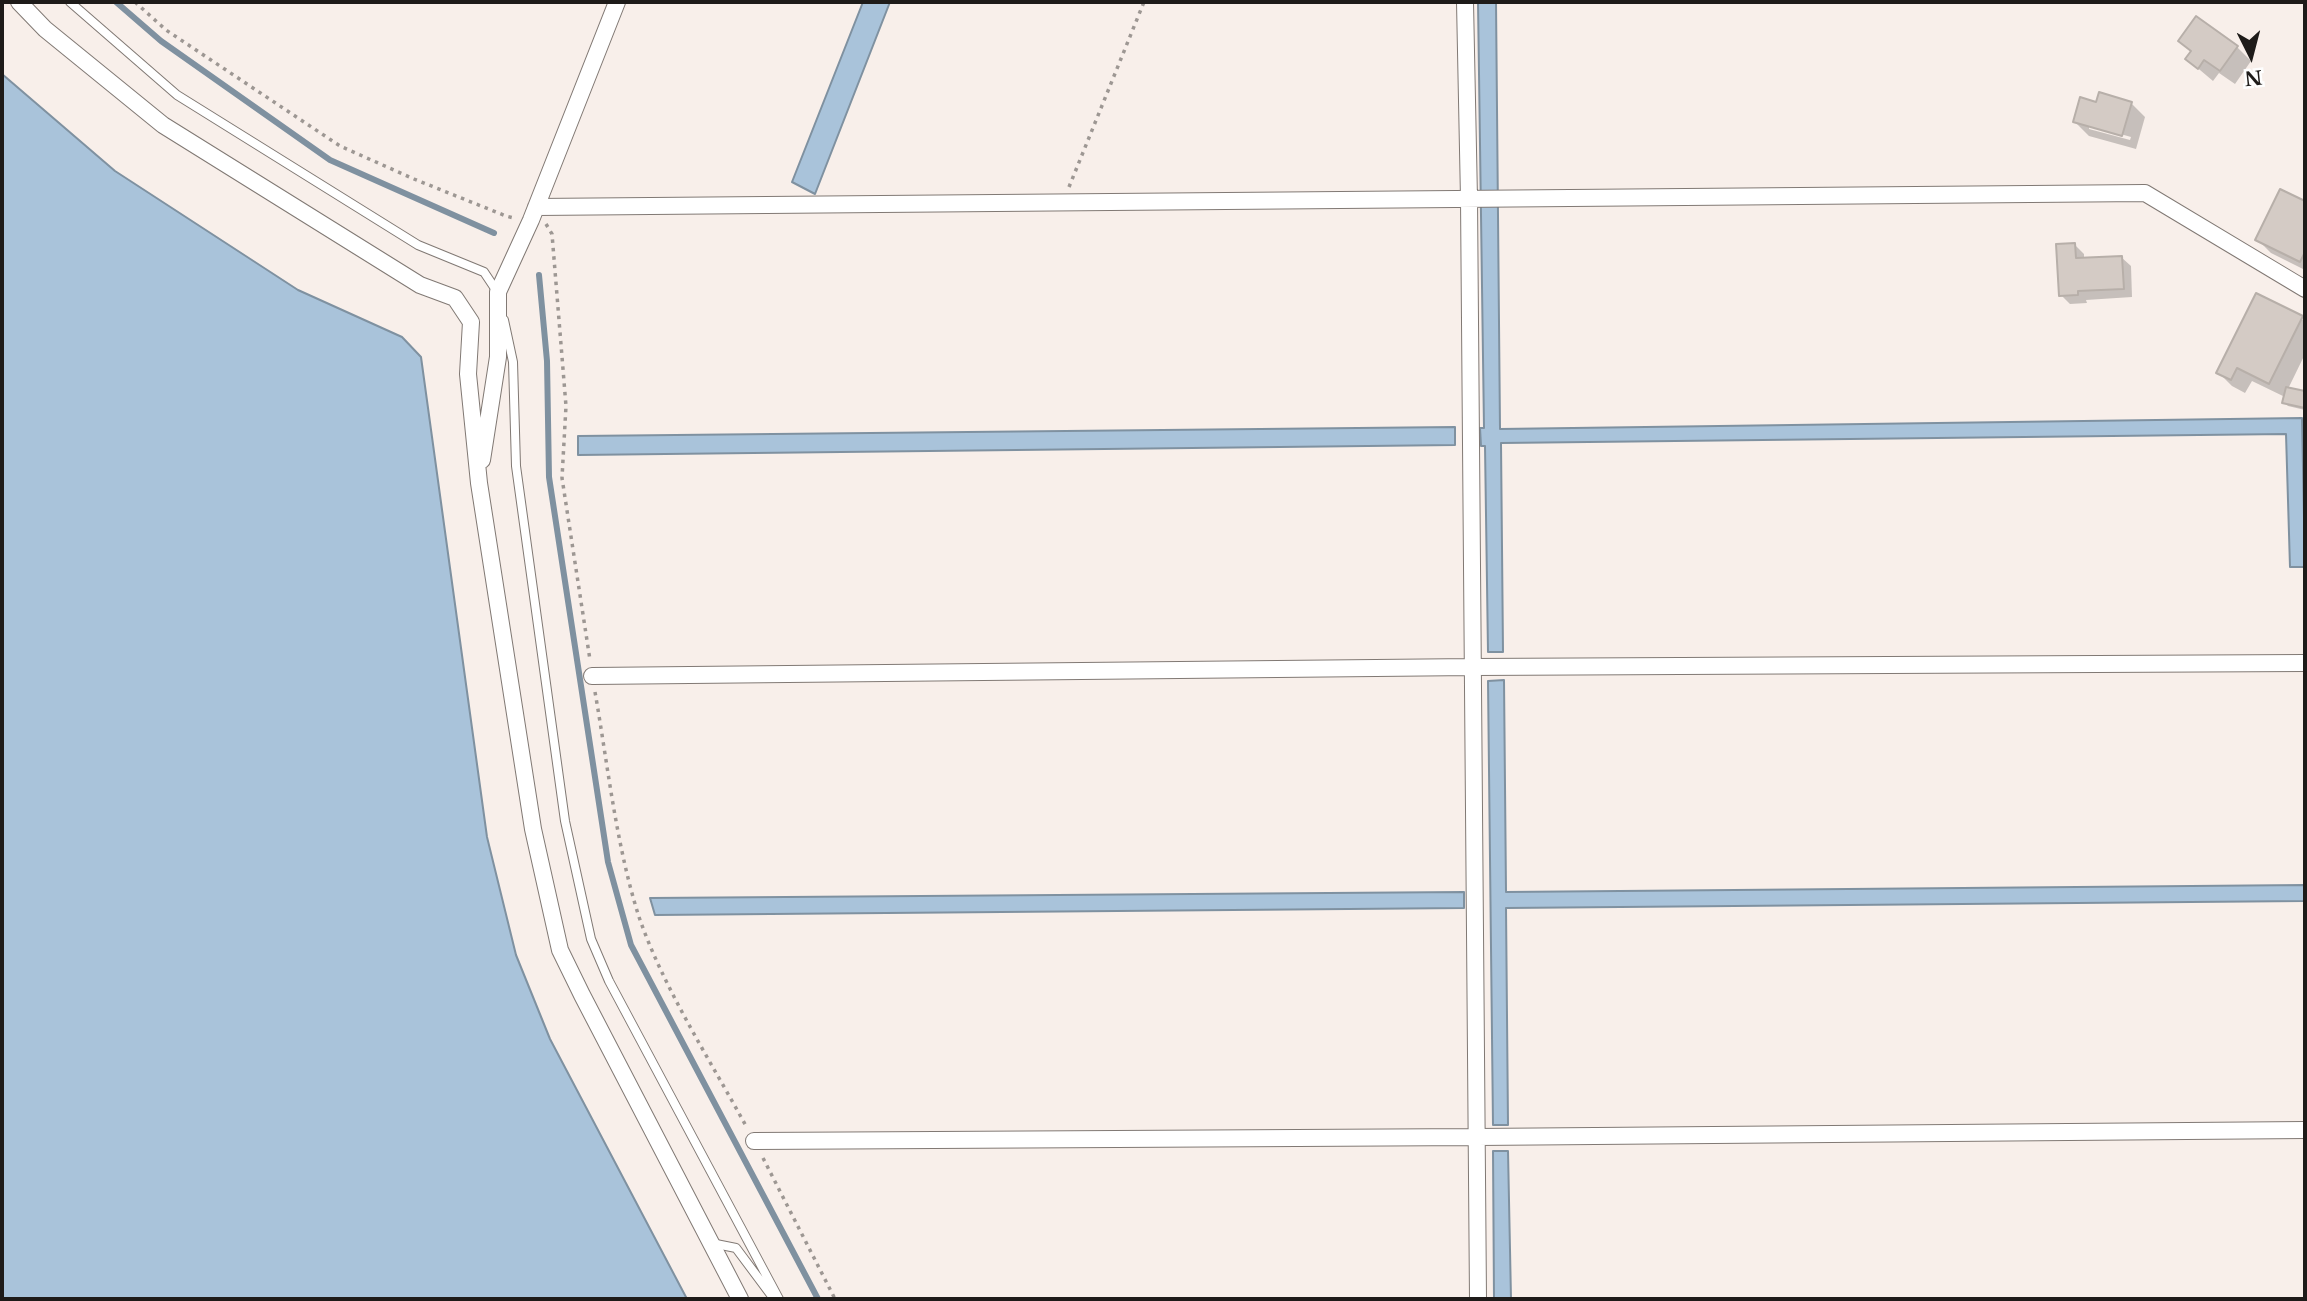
<!DOCTYPE html>
<html>
<head>
<meta charset="utf-8">
<style>
	body { margin:0 }
	#map { position:relative; width:2307px; height:1301px; overflow:hidden; background:#f8efea; font-family:"Libre Baskerville",serif }
	canvas { display:block }
	.frame { position:absolute; inset:0; border:4px solid #1e1b19; pointer-events:none }
	.north { position:absolute; left:2216px; top:21px; width:70px; height:70px; -webkit-text-stroke:5px #fefefe; paint-order:stroke; rotate:174deg; font-size:19px; font-weight:700; line-height:28px; text-align:center; color:#1e1b19 }
	.north::after { content:''; display:block; margin:auto; width:24px; height:32px; background:#1e1b19; clip-path:polygon(50% 0,100% 100%,50% 72%,0 100%) }
</style>
</head>
<body>
<div id="map">
<canvas width="2307" height="1301"></canvas>
<div class="frame"></div>
<div class="north">N</div>
</div>
<script>
const context = document.querySelector('canvas').getContext('2d');
context.lineJoin = 'round';
function paint(path, color) { context.fillStyle = color; context.fill(path, 'evenodd'); }
function strokePath(path, color, width, dash) { context.strokeStyle = color; context.lineWidth = width; context.lineCap = dash ? 'butt' : 'round'; context.setLineDash(dash || []); context.stroke(path); }
const water = new Path2D(`
	M863,2H890L815,194L792,182Z
	M1478,2H1496L1500,429L2302,418L2305,567H2290L2286,434L1501,443L1503,652H1488L1485,446H1481L1480,428H1484Z
	M2,74L115,171L298,290L402,337L421,357L487,837L516,955L550,1039L687,1299H2Z
	M1455,427V445L578,455V436Z
	M1504,680L1506,892L2305,885V901L1506,908L1508,1125H1493L1488,681Z
	M1464,892V908L655,915L650,898Z
	M1508,1151L1511,1299H1494L1493,1151Z`);
const shadow = new Path2D(`
	M2180,41L2237,47L2251,61L2235,84L2219,73L2213,81L2187,59L2192,53Z
	M2131,103L2145,117L2136,149L2089,136L2075,122L2097,104ZM2089,125L2131,137L2130,140L2089,129Z
	M2281,191L2305,203V270L2271,253L2257,239Z
	M2075,245L2084,254V259L2121,257L2131,266L2132,297L2086,300L2087,303L2070,304L2061,295Z
	M2257,295L2305,321V354L2288,389L2305,393V410L2288,406L2284,402L2285,397L2252,381L2245,393L2232,386L2218,372Z`);
const stream = new Path2D(`
	M116,2L161,41L330,160L494,233
	M539,275L547,361L549,477L608,862L631,945L818,1299`);
const building = new Path2D(`
	M2196,16L2238,46L2220,71L2204,60L2198,69L2185,59L2191,51L2178,41Z
	M2099,92L2132,102L2122,136L2073,122L2080,97L2096,102Z
	M2280,189L2305,201V252L2300,262L2255,240Z
	M2075,243L2076,258L2122,256L2124,289L2078,291V295L2059,296L2056,244Z
	M2256,293L2303,316L2269,384L2237,368L2231,380L2216,373Z
	M2286,387L2305,391V408L2282,403Z`);
const path = new Path2D(`
	M135,2L166,30L340,146L414,179L506,216L514,218
	M1069,187L1144,2
	M546,224L552,234L566,406L562,478L590,660
	M595,692C608,766 616,845 639,917C663,987 710,1060 746,1126
	M763,1158L835,1299`);
const lane = new Path2D(`
	M70,2L177,95L418,245L484,272L498,293
	M504,320L513,362L516,466L565,821L591,939L609,981L779,1299
	M711,1243L736,1248L774,1299`);
const street = new Path2D(`
	M19,2L45,29L163,125L420,285L455,298L471,322L468,374L479,483L533,829L560,950L582,995L740,1299
	M1465,2L1469,199L1478,1299
	M536,207L2145,193L2305,289
	M482,460L498,357V292L531,220L617,2
	M592,676L1473,667L2305,663
	M754,1141L1477,1137L2305,1130`);
paint(water, '#a9c3da');
strokePath(water, '#7f91a0', 2);
paint(shadow, '#0003');
strokePath(stream, '#7f91a0', 6);
paint(building, '#d4cbc5');
strokePath(building, '#b7afa9', 2);
strokePath(lane, '#817974', 10);
strokePath(street, '#817974', 18);
strokePath(path, '#9d9793', 3.5, [3.5, 5]);
strokePath(lane, '#fff', 8);
strokePath(street, '#fff', 16);
</script>
</body>
</html>
